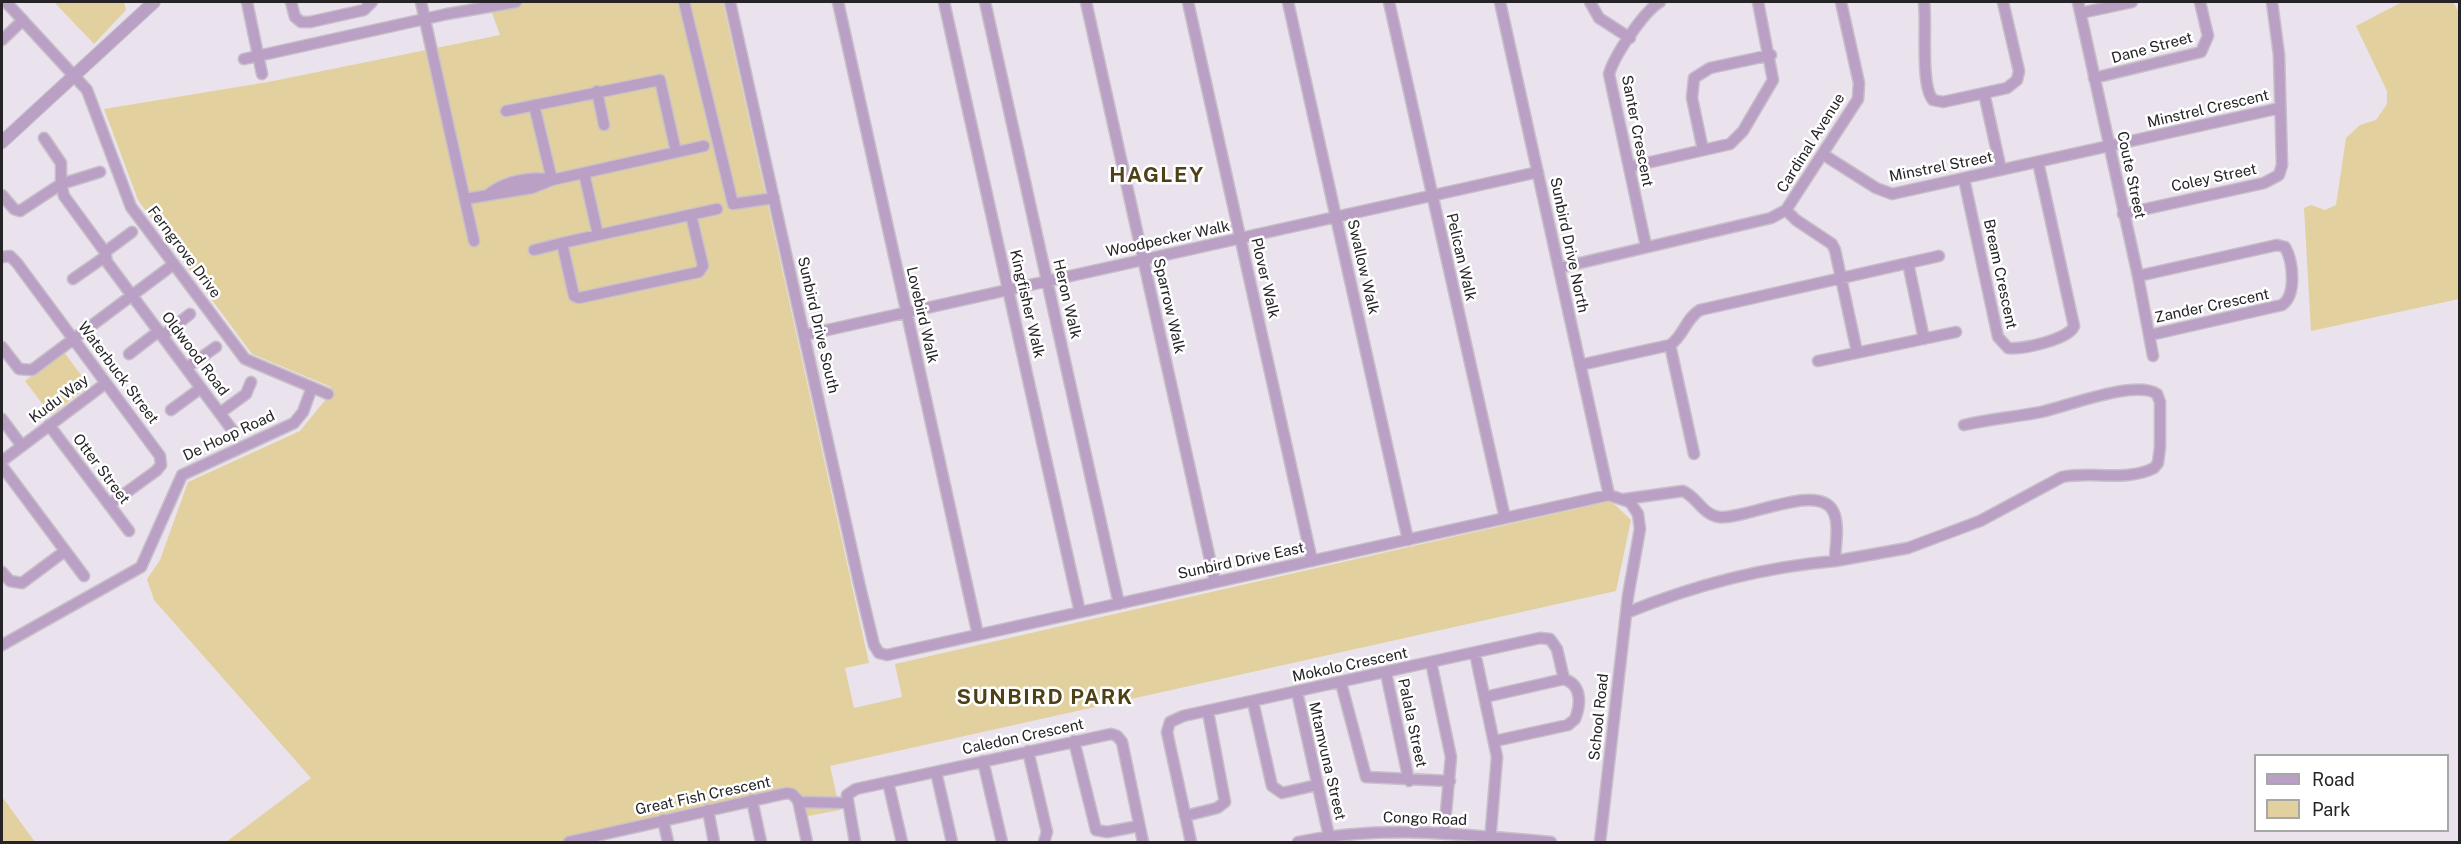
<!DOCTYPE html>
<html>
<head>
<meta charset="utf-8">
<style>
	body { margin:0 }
	#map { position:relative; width:2461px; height:844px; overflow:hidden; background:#eae3ed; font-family:"Public Sans",sans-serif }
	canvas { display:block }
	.frame { position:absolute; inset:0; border:3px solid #252326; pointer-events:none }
	.legend { position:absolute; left:2254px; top:754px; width:195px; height:78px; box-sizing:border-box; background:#fff; border:2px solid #a8a7a8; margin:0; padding:8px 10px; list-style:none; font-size:18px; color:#252326 }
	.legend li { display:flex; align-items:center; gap:12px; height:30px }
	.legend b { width:30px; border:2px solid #a8a7a8 }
</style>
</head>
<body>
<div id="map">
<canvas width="2461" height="844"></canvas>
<div class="frame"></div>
<ul class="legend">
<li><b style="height:8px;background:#bba0c6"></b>Road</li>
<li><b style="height:16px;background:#e2d19f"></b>Park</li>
</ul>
</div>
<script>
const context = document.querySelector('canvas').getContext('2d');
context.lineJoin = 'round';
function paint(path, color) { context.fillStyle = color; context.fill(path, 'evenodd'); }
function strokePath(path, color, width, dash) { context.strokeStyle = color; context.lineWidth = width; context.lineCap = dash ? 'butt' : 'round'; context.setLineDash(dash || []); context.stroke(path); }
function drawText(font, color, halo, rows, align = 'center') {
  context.font = font + ' "Public Sans",sans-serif'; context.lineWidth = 5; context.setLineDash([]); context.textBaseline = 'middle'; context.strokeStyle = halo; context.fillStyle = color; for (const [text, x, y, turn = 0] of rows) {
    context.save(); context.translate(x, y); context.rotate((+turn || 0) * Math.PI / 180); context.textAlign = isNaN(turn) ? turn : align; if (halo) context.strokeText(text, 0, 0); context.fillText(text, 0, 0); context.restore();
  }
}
const green = new Path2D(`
	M54,2H124L126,10L94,44Z
	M488,2H723L869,663L845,668L854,708L902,697L895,664L1611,501L1631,520L1616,591L830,766L840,810L803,817L796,796L566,842H226L311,778L154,600L147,579L160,560L188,482L300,431L326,399L331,387L252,354L138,200L104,109L268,82L500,35Z
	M2402,2H2453L2459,12V299L2311,331L2304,208L2311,205L2325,210L2336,205L2346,138L2360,125L2376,120L2387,104V91L2356,26Z
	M64,352L89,386L51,415L25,381Z
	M3,798L35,842H2Z`);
const minor = new Path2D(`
	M6,2L87,90L131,207L245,359L328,394
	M247,2L262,74
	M291,2L295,17L301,22H310L364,10L372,2
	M421,2L474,241
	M684,2L733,204L774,198
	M730,2L860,587L874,645L879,653L887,655L1609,495L1630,502L1638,514L1640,529L1628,596L1600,842
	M838,2L978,635
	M944,2L1080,612
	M985,2L1119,604
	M1086,2L1215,582
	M1188,2L1312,561
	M1288,2L1408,540
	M1389,2L1505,518
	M1500,2L1609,495
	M1590,2L1599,18L1630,38
	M1924,2C1927,23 1920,86 1933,100L1943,102L2007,88L2017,80L2019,71L2003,2
	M2078,2L2138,276L2153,356
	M2081,13L2132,2
	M2,40L23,20
	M244,59L447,14L516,2
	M2094,78L2201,52L2208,36L2200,2
	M597,91L604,125
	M1984,93L2001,170
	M534,105L552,180L704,146
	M506,111L660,80L676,152
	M44,138L61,163V184L64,196L105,252L107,262L233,431
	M1703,150L1692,98L1694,78L1710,68L1771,55
	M1824,155L1876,188L1892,194L2280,108
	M1629,167L1730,144L1743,131L1773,80L1758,2
	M584,173L598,235L562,243L574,296L579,298L699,272L703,266L691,215
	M1964,179L1998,337L2008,348C2022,350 2070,339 2074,326L2038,162
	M490,193C508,180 527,177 549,179
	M2,195L14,209L20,211L61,184L100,172
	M465,199L532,188L552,180
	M1786,210L1796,220L1832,244L1835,250L1857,352
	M2123,214L2264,183L2279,175L2282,165L2279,55L2272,2
	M598,235L717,209
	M1646,246L1609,74C1614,56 1644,11 1660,2
	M534,250L562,243
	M105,252L132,232
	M2,257L10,256L17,263L160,456L161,465L156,471L109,505
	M1908,263L1924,339
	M1559,268L1771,218L1786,210L1858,99L1859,83L1841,2
	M2138,276L2277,245L2285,247C2293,261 2297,295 2282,305L2150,335
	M73,279L106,256
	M805,335L1538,172
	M162,336L190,314
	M1670,345L1694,454
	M2,347L19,369L32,370L174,264
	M129,354L159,331
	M1818,361L1956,332
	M1580,365L1670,345C1683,337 1686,318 1700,310L1939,256
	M186,368L216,347
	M171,410L201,388
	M220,413L246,394L251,382
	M2,419L22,446
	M49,425L129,531
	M2,461L106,383
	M2,466L84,576
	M1625,499L1683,491C1697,497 1703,515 1719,517C1745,520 1818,482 1833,511C1840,524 1835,547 1835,561C1764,567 1692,586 1626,613
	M1835,561L1908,548L1980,521L2062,477C2092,471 2126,482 2154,468L2158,463L2160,447V402L2157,394C2136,379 2065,407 2041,412C2015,417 1990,419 1964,425
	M2,572L10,581L22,583L65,551
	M2,645L141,567L182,475L294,423L303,412L312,387
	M1475,653L1497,757L1490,842
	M1431,662L1451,757L1444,834
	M1386,673L1409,781
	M1341,683L1366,777L1450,781
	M1297,692L1329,836
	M1485,697L1564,679
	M1253,702L1272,786L1282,793L1317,785
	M1074,741L1096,830L1107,832L1139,826
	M1028,751L1047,832L1044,842
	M983,761L1002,842
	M936,772L952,842
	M888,782L902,842
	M752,800L761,842
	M798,802L847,803
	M708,810L714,842
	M1185,816L1217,808L1225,802L1208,712
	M663,820L668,842
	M569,842L787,793L792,794L798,800L807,842
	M855,842L847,795L856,789L1111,734L1117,736L1122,742L1143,842
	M1191,842L1167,732L1170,722L1183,716L1540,638L1550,639L1557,649L1564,679C1582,685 1581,704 1575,719L1568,725L1495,741
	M1298,842C1382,824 1466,835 1551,842`);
const tertiary = new Path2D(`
	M2,142L154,2`);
const streetNames = [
	["Dane Street",2152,48,-15],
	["Minstrel Crescent",2208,109,-13],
	["Santer Crescent",1637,131,79],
	["Cardinal Avenue",1811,143,-58],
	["Minstrel Street",1941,167,-11],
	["Coute Street",2131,175,78],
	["Coley Street",2214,178,-12],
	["Woodpecker Walk",1168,239,-12],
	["Sunbird Drive North",1569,245,78],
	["Ferngrove Drive",184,252,53],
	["Pelican Walk",1461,257,77],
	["Swallow Walk",1363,267,77],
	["Bream Crescent",2000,274,78],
	["Plover Walk",1265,278,77],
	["Heron Walk",1067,299,77],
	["Kingfisher Walk",1027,304,77],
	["Sparrow Walk",1169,306,77],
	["Zander Crescent",2212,306,-12],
	["Lovebird Walk",922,315,77],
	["Sunbird Drive South",818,325,77],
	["Oldwood Road",195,354,53],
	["Waterbuck Street",118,373,53],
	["Kudu Way",59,399,-37],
	["De Hoop Road",229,436,-25],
	["Otter Street",101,469,53],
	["Sunbird Drive East",1241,561,-12],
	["Mokolo Crescent",1350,665,-12],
	["School Road",1599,717,-84],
	["Palala Street",1412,723,78],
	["Caledon Crescent",1023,737,-12],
	["Mtamvuna Street",1327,761,77],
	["Great Fish Crescent",703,796,-12],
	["Congo Road",1425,819,2]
];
const districtNames = [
	["HAGLEY",1157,176],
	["SUNBIRD PARK",1045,698]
];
paint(green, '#e2d19f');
strokePath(minor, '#c7c0c9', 13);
strokePath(tertiary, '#c7c0c9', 14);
strokePath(minor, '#bba0c6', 10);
strokePath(tertiary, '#bba0c6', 12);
drawText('15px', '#252326', '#fff', streetNames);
context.letterSpacing = '1.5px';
drawText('bold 21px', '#4e4118', '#fff', districtNames);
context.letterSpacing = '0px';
</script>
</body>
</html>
